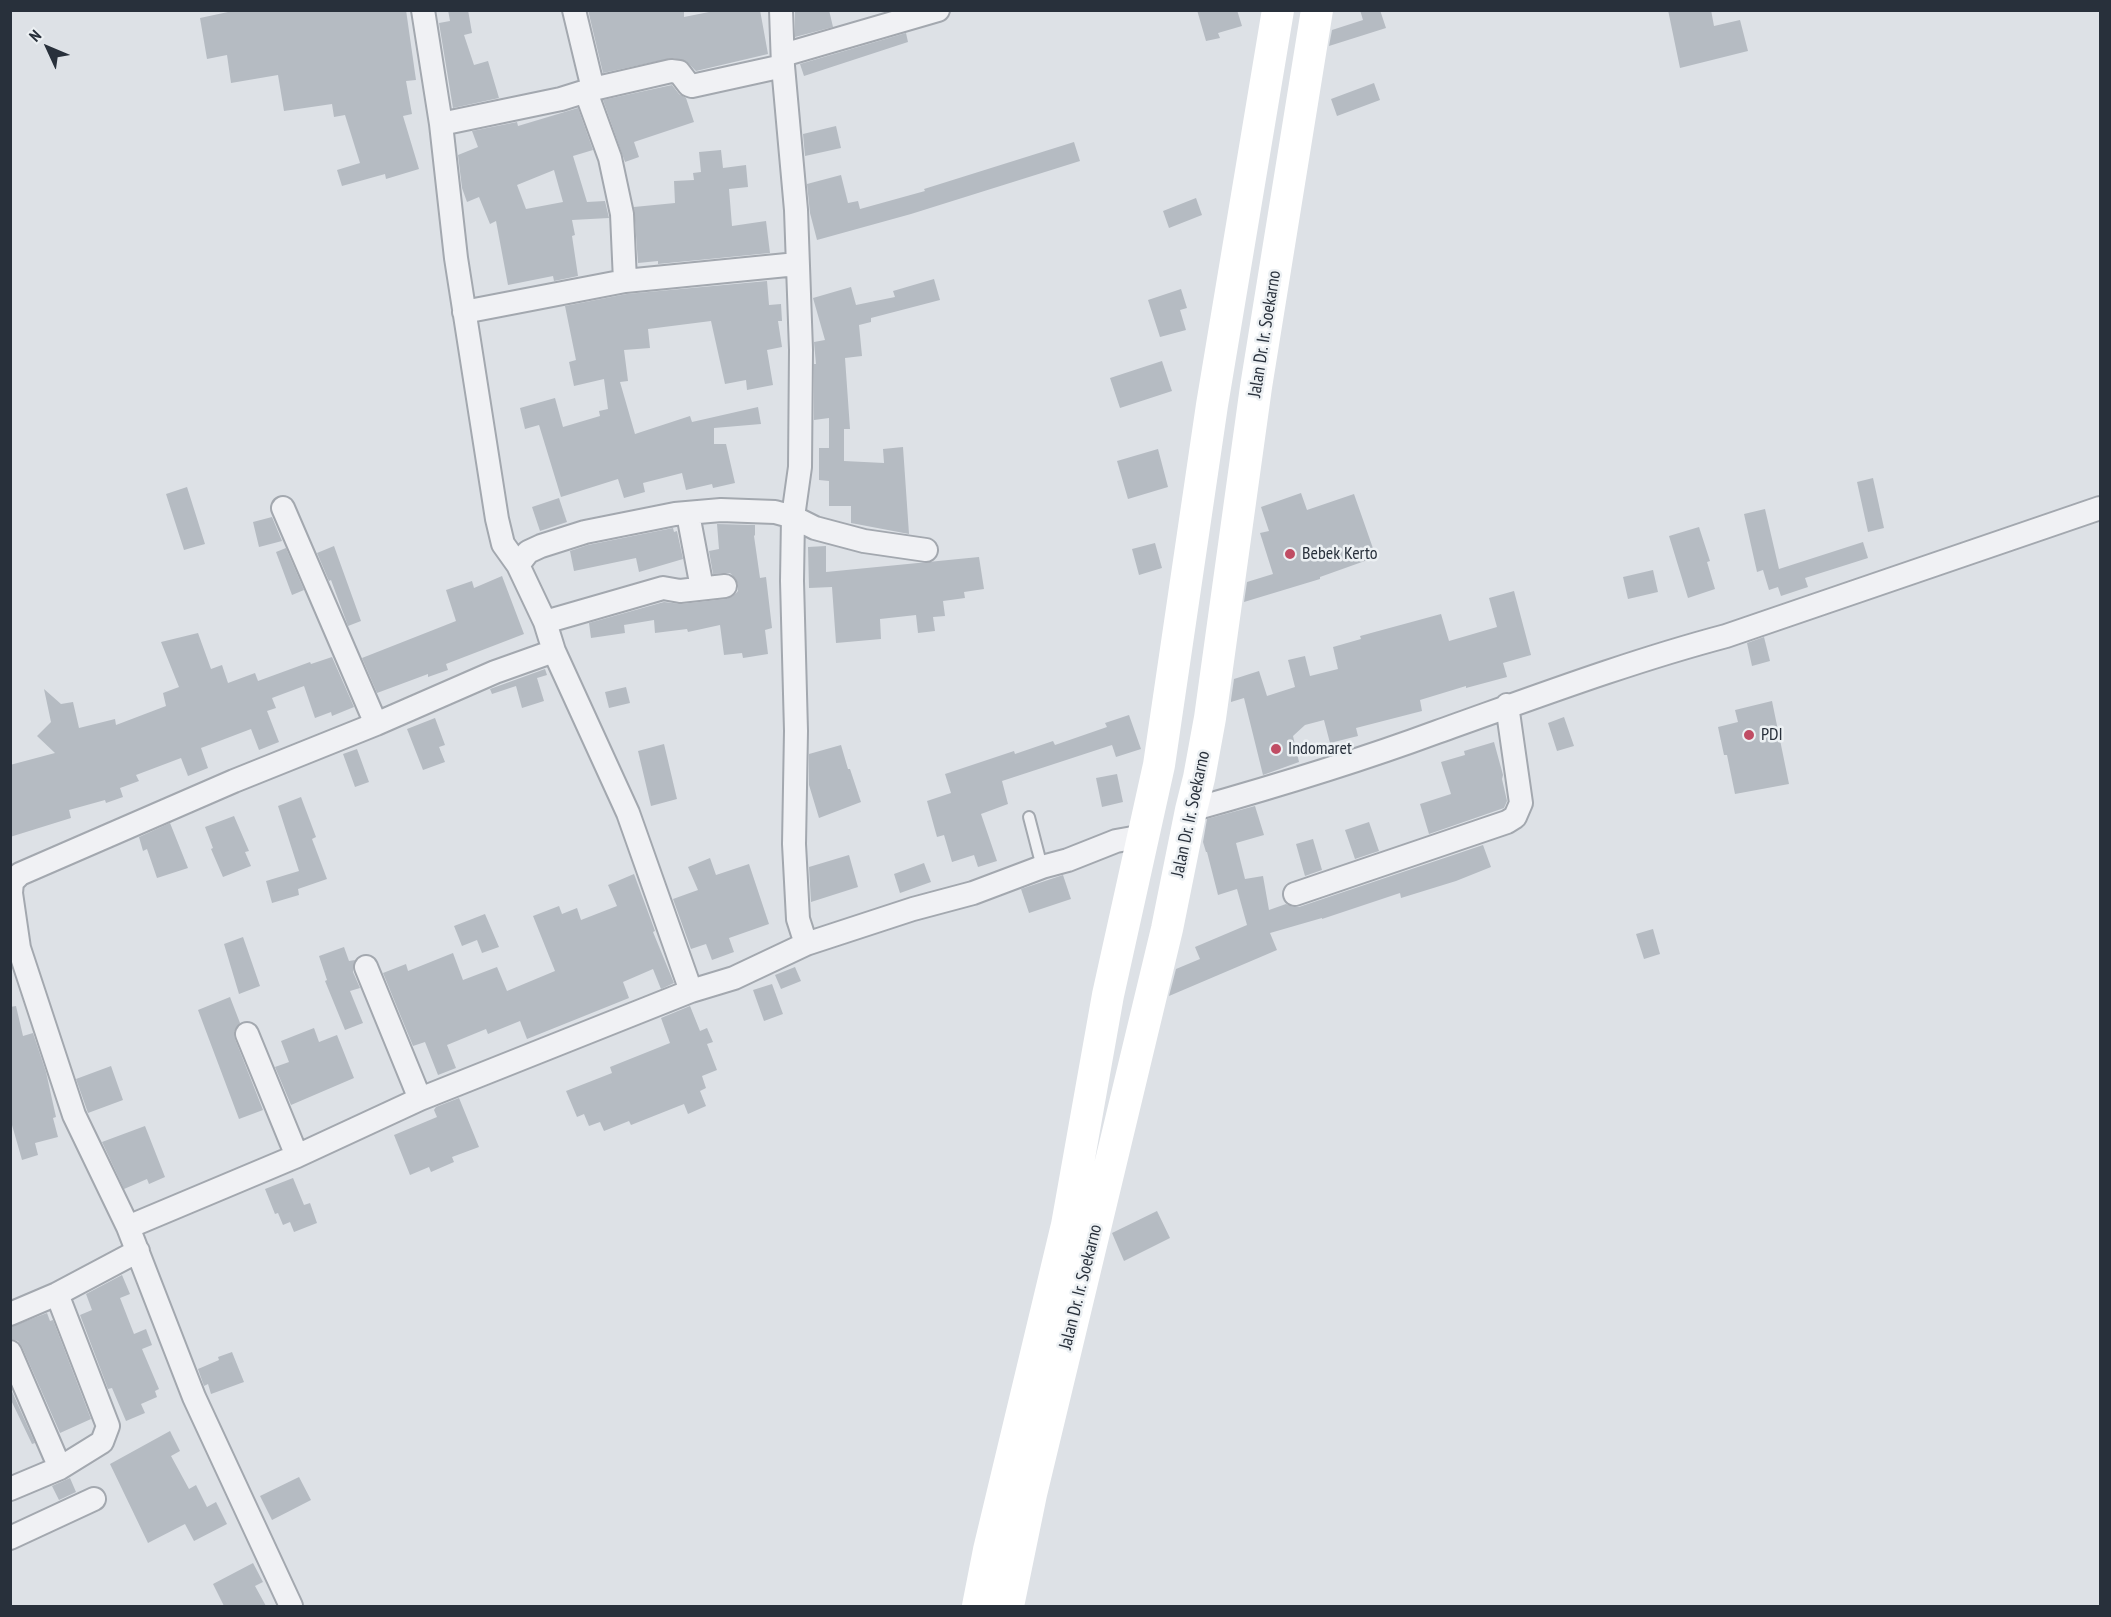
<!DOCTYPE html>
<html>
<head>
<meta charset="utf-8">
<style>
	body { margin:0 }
	#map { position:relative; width:2111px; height:1617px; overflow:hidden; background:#dde1e6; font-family:"PT Sans Narrow",sans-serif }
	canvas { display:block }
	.frame { position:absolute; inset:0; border:12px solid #28303b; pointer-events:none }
	.north { position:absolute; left:18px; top:18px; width:60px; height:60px; -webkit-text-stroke:4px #ecf0f3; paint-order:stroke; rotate:314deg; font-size:16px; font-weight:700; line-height:24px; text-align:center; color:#28303b }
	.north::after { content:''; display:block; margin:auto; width:21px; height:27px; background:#28303b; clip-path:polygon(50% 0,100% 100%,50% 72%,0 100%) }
</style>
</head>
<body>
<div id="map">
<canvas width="2111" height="1617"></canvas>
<div class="frame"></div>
<div class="north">N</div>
</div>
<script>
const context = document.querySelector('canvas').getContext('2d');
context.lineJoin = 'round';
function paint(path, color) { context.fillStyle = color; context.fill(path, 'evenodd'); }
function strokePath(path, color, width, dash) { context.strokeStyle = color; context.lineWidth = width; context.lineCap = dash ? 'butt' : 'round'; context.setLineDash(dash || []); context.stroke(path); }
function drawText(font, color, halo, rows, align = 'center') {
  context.font = font + ' "PT Sans Narrow",sans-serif'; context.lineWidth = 5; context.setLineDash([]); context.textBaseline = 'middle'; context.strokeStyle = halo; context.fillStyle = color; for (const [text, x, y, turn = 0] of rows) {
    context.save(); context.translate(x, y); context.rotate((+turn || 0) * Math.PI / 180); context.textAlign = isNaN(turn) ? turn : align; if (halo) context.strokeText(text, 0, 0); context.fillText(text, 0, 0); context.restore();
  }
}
const building = new Path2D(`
	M227,10H406L416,80L406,81L412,114L403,116L419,169L386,179L385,174L342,186L337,170L360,163L345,115L334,117L332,104L284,111L278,75L231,83L227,55L207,59L200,18L228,12Z
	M448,10H468L472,33L464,35L474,65L488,61L499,98L453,108L439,23L450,21Z
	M588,10H684V17L719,10H760L768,54L696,71L686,61L672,58L603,73Z
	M795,10H829L833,27L795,37Z
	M1197,10H1237L1242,26L1218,33L1220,38L1206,41Z
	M1360,10H1380L1386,28L1329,46L1332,30L1363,20Z
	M1668,10H1711L1714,26L1740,20L1748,51L1680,68Z
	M906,33L908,42L804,76L800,64Z
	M1374,83L1380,100L1337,116L1331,99Z
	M672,85L679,94L686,98L694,122L634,142L639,157L625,162L603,100Z
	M578,108L593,150L573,156L587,202L605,201L609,218L572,220L575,235L572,236L578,276L554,281L553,276L508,285L496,221L490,224L479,197L467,202L462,188L458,155L478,147L472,131L517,122L518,126ZM554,170L563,202L526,209L517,185Z
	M836,126L841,148L805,156L803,134Z
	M1074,142L1080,161L911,214L817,240L810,213L807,184L841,175L848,203L858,201L860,209L925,191L924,189Z
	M721,150L723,168L746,165L748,187L729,189L732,226L766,221L770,253L658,264V261L638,263L634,207L675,203L674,181L694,180L693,173L701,172L699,152Z
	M1196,198L1202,215L1169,228L1163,211Z
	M934,279L940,300L871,318V322L859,325L862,356L845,358L850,429H844V461L884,463L883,449L903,447L909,534L851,523V506H829V481L819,480V448H829V418L814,420V364H816L814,342L825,340L813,298L851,287L856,305L895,297L893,291Z
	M767,281L769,305L781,304L782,321H778L782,347L767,350L773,385L747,390L746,380L725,384L711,321L648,329L650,348L624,350L628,381L620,382L635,434L690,416L692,422L758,407L761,424L714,428V444H726L735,483L713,488L712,484L686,490L682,473L643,483L645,492L624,498L618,479L561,497L539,425L525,429L520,408L555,398L563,427L600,416L599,411L608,409L604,379L574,386L569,362L576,360L565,306L627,294Z
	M1181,289L1187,308L1180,310L1186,330L1160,337L1148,300Z
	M1162,361L1172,391L1120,408L1110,378Z
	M1158,449L1168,487L1128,499L1117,461Z
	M1873,478L1884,528L1868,532L1857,482Z
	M187,487L205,544L184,550L166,494Z
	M1301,493L1307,510L1354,494L1376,557L1320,577V579L1244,602L1247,582L1273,574L1260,533L1269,531L1261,507Z
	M559,498L567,522L540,531L532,507Z
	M1765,509L1779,569L1863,542L1868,558L1805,578L1808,587L1781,596L1778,587L1769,590L1763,570L1757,572L1744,514Z
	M272,517L282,541L259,547L253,522Z
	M717,524L755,525V535L754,536L760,578L766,577L772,628L765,630L768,654L743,658L742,653L724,655L720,625L688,632L687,629L655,633L654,620L624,625L625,633L591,638L589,623L664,602L681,604L726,599L733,596L738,591V585L735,578L730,573L713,574L709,551L719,549Z
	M1699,527L1710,561L1707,562L1715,589L1688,598L1669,536Z
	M673,528L674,532L677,531L683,559L639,572L636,558L574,571L570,551L588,545Z
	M1155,543L1162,568L1139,575L1132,549Z
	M334,546L361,621L348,626L331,580L329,581L317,553Z
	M826,546V572L979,557L984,589L964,592L965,598L943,601L945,616L933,617L935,631L918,633L916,615L880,619L881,639L836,643L832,587L809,588L808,547Z
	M286,548L304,590L292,595L276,552Z
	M1653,570L1658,592L1628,599L1623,577Z
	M502,576L524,634L446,664L448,670L428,677V674L377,693L362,658L456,621L446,590L472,581L474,588Z
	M1514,591L1531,655L1503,663L1507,677L1466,688V686L1420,700L1422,711L1356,728L1358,736L1330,743L1324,720L1305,725L1293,736L1299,762L1263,775L1244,698L1231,702V700L1234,679L1259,671L1267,696L1295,687L1288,660L1305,656L1310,676L1338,669L1333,647L1361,639L1360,636L1441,614L1449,641L1497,627L1489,598Z
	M198,633L211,669L222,665L228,683L255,673L258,681L310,662L311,664L332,657L354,707L332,716L331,712L315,718L304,686L272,698L276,708L267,711L279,742L259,750L251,729L201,748L208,768L188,776L181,758L136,775L139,781L120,788L123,797L106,803L105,800L69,810L71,818L10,837V765L55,753L37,736L51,722L44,689L61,704L73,702L79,728L115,719L116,725L166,706L163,693L179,687L161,642Z
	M1764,637L1770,661L1752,666L1747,643Z
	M545,669L547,675L537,678L544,701L522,708L516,686L492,694L490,689Z
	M626,687L630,703L609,708L605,692Z
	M1772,701L1789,784L1735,794L1727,755H1724L1718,727L1738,722L1735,710Z
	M1129,715L1141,749L1116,757L1112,745L1002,781L1008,804L981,814L997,861L978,867L974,855L952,862L944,835L937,837L927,801L951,793L945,774L1014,751L1015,754L1053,741L1055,745L1107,727L1105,723Z
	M1564,717L1574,746L1557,751L1548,723Z
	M435,718L445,745L439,747L445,762L423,770L407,729Z
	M1494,742L1503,775L1502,779L1507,801L1504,808L1429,834L1420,804L1451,794L1441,762L1465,755L1464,751Z
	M664,744L677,799L651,806L638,751Z
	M841,745L848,769H850L861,802L819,818L809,785V754Z
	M357,749L369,782L355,787L343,754Z
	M1117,774L1123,802L1102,807L1096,778Z
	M301,797L316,837L312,839L327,879L298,889L299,895L272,903L266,881L299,871L278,806Z
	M1255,806L1264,835L1236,843L1245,879L1263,876L1269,910L1286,904L1293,907H1299L1483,845L1491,867L1456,881L1401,898L1400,893L1322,919V918L1270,933L1277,950L1169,996L1176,969L1200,959L1195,947L1247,925L1237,889L1218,895L1207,852H1206L1203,842L1207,819Z
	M234,816L249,851L245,852L251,866L223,877L211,849L213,848L205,827Z
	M1369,822L1379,851L1355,859L1345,830Z
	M170,823L188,868L157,878L147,849L143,851L139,837Z
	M1313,839L1322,870L1305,876L1296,844Z
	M849,855L858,887L811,902L809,867Z
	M710,858L716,875L749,864L769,924L729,938L734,952L712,960L706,944L691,949L673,899L698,890L688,867Z
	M924,863L931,882L900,893L894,874Z
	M634,874L655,931L653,932L674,983L661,989L653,969L623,982L629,998L527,1039L520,1021L488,1034L486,1029L447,1045L456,1068L438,1075L425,1042L413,1046L383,973L406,964L408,971L453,953L463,980L497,967L507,991L555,971L533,916L559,906L562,914L577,908L581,920L617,906L608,885Z
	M1063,875L1071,899L1029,913L1021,889Z
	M485,914L499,947L482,953L477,940L462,946L454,926Z
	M1653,929L1660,954L1644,959L1636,934Z
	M243,937L260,986L239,994L224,944Z
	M344,947L349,961L355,960L353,972L360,988L350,991L363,1023L345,1030L325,981L327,980L319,956Z
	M795,967L801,981L781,989L775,975Z
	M772,984L783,1014L764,1021L753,990Z
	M230,997L240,1023L234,1032L235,1039L263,1110L239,1119L198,1010Z
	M16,1006L23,1036L33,1033L46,1072L56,1117L53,1118L58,1137L35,1143L38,1155L22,1160L10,1118V1007Z
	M690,1006L700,1031L707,1028L713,1042L707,1044L717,1070L702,1076L706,1088L700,1091L706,1106L688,1114L684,1104L631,1125L629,1121L604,1131L600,1122L589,1126L584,1114L577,1117L566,1091L612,1073L610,1067L670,1043L661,1018Z
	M314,1028L319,1042L337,1035L354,1078L291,1105L275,1067L289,1062L281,1041Z
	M111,1066L123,1100L88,1113L76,1079Z
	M459,1098L479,1147L452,1157L454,1162L431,1172L429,1167L410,1175L394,1135L437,1117L434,1110L436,1107Z
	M145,1126L165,1177L149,1184L147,1179L124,1189L102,1142Z
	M293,1178L304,1205L310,1203L317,1223L294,1232L290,1222L283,1225L278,1213L275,1214L265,1189Z
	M1157,1211L1170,1238L1124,1261L1112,1233Z
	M122,1275L130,1294L120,1298L134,1334L146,1329L152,1345L142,1349L159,1389L155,1391L157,1397L141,1404L145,1413L126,1421L112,1388L108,1389L80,1315L92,1310L86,1294Z
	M47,1313L50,1321L53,1320L91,1419L60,1433L22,1347L18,1341L10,1339V1327Z
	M232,1352L244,1382L211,1394L208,1384L204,1386L198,1369L219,1360L218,1357Z
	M10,1387L35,1443L32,1444L10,1398Z
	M170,1431L180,1451L171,1456L189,1489L196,1485L207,1507L216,1502L227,1524L194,1541L185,1524L148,1543L110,1464Z
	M299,1477L311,1500L272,1520L260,1496Z
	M70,1478L76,1492L59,1500L52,1486Z
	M253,1563L263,1582L255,1586L266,1606H224L213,1584Z`);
const lane = new Path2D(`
	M1029,817L1042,867`);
const street = new Path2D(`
	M423,10L441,124L456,258L497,519L503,544L518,565
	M574,10L593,89
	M781,10L783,66L796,210L801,350L800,467L793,517L792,581L796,731L794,844L798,919L806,944
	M783,55L938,10
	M586,92L610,158L622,214L625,281
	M441,124L561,99L593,89L671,71L679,72L689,85L692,86L783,66
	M464,312L625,281L797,264
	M283,508L376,724
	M688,514L702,588
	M545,622L663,588L680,591L725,586
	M554,651L628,813L691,991
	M1191,810C1273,787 1356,762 1437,732C1533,698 1628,662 1726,636L2100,508
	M1295,894L1507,822L1515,817L1521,803L1507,705
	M366,967L420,1099
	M247,1034L297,1156
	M128,1227L74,1115L19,948L11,893L12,882L20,874L234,781L376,724L495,672L554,651L545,622L518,565L528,552L541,546L585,532L675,514L721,510L775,512L793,517L815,528L864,541L926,550
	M10,1314L57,1294L138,1251
	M10,1352L60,1468
	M10,1489L60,1468L102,1442L108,1426L57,1294
	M10,1538L94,1499
	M291,1606L194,1397L128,1227L297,1156L420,1099L691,991L734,978L806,944L913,909L973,893L1042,867L1068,860L1116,841L1144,836`);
const secondary = new Path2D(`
	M978,1606L989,1550L1067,1225L1108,995L1159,765L1212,405L1278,10
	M1008,1606L1031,1494L1167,929L1191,810L1199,778L1210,718L1256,387L1317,10`);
const markers = [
	[1290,554,6,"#c04d64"],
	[1749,735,6,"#c04d64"],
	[1276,749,6,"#c04d64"]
];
const streetNames = [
	["Jalan Dr. Ir. Soekarno",1265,334,-81],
	["Jalan Dr. Ir. Soekarno",1191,814,-78],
	["Jalan Dr. Ir. Soekarno",1081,1287,-76]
];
const poiNames = [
	["Bebek Kerto",1302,554],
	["PDI",1761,735],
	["Indomaret",1288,749]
];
paint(building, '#b5bbc2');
strokePath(lane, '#a3a8af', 14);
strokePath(street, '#a3a8af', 26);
strokePath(lane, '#f0f1f4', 10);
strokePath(street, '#f0f1f4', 22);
strokePath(secondary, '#fff', 32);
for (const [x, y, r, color] of markers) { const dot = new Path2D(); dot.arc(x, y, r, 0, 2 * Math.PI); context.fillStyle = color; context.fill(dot); strokePath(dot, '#ecf0f3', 2); }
drawText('18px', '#28303b', '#ecf0f3', streetNames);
drawText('18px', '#28303b', '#ecf0f3', poiNames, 'left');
</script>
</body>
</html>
